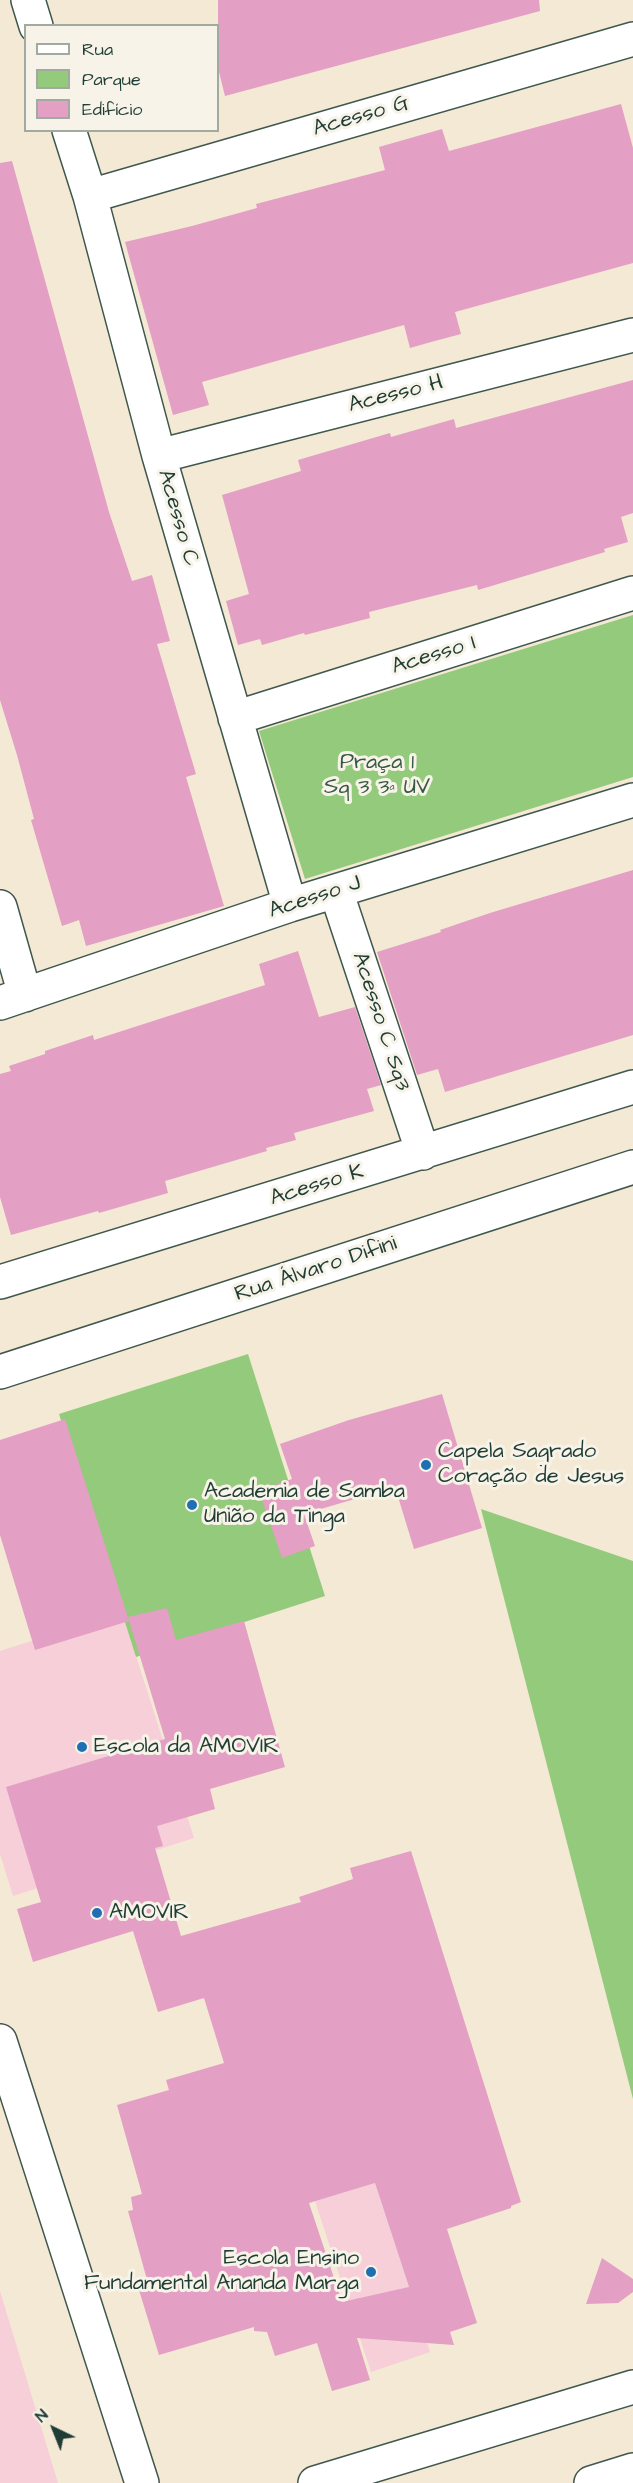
<!DOCTYPE html>
<html>
<head>
<meta charset="utf-8">
<style>
	body { margin:0 }
	#map { position:relative; width:633px; height:2483px; overflow:hidden; background:#f4e9d5; font-family:"Architects Daughter",sans-serif }
	canvas { display:block }
	.legend { position:absolute; left:24px; top:24px; width:195px; height:108px; box-sizing:border-box; background:#f7f3e8; border:2px solid #a1aaa0; margin:0; padding:8px 10px; list-style:none; font-size:18px; color:#1f3d34 }
	.legend li { display:flex; align-items:center; gap:12px; height:30px }
	.legend b { width:30px; border:2px solid #a1aaa0 }
	.north { position:absolute; left:24px; top:2399px; width:60px; height:60px; -webkit-text-stroke:4px #f7f3e8; paint-order:stroke; rotate:317deg; font-size:16px; font-weight:700; line-height:24px; text-align:center; color:#1f3d34 }
	.north::after { content:''; display:block; margin:auto; width:21px; height:27px; background:#1f3d34; clip-path:polygon(50% 0,100% 100%,50% 72%,0 100%) }
</style>
</head>
<body>
<div id="map">
<canvas width="633" height="2483"></canvas>
<ul class="legend">
<li><b style="height:8px;background:#fff"></b>Rua</li>
<li><b style="height:16px;background:#94ca7c"></b>Parque</li>
<li><b style="height:16px;background:#e39fc4"></b>Edifício</li>
</ul>
<div class="north">N</div>
</div>
<script>
const context = document.querySelector('canvas').getContext('2d');
context.lineJoin = 'round';
function paint(path, color) { context.fillStyle = color; context.fill(path, 'evenodd'); }
function strokePath(path, color, width, dash) { context.strokeStyle = color; context.lineWidth = width; context.lineCap = dash ? 'butt' : 'round'; context.setLineDash(dash || []); context.stroke(path); }
function drawText(font, color, halo, rows, align = 'center') {
  context.font = font + ' "Architects Daughter",sans-serif'; context.lineWidth = 6; context.setLineDash([]); context.textBaseline = 'middle'; context.strokeStyle = halo; context.fillStyle = color; for (const [text, x, y, turn = 0] of rows) {
    context.save(); context.translate(x, y); context.rotate((+turn || 0) * Math.PI / 180); context.textAlign = isNaN(turn) ? turn : align; if (halo) context.strokeText(text, 0, 0); context.fillText(text, 0, 0); context.restore();
  }
}
const built = new Path2D(`
	M122,1612L194,1838L13,1896L0,1854V1651Z
	M375,2183L430,2352L371,2372L315,2201Z
	M0,2291L58,2483H0Z`);
const green = new Path2D(`
	M633,615V777L305,879L259,731Z
	M248,1354L325,1596L136,1657L59,1414Z
	M481,1509L633,1561V2099Z`);
const building = new Path2D(`
	M218,0H539L540,11L225,96L218,68Z
	M621,104L633,148V263L455,312L461,334L431,342L410,348L404,325L202,382L209,405L173,415L125,242L192,226L257,208L256,204L385,170L379,147L442,129L449,151Z
	M12,161L109,512L132,581L152,575L170,641L157,644L196,774L186,777L224,906L86,946L79,920L62,926L31,820L34,819L17,755L0,700V163Z
	M633,380V513L621,517L628,542L604,549L605,552L478,590L477,585L369,612L370,618L305,635L304,633L262,645L260,639L238,645L226,601L249,594L222,495L301,471L298,460L390,433L391,437L454,419L456,428Z
	M633,870V1035L445,1092L438,1069L417,1075L377,952L441,932L440,930L490,913Z
	M298,951L319,1017L355,1007L381,1085L367,1089L374,1111L294,1133L296,1140L266,1148L267,1151L165,1181L168,1193L99,1213L98,1211L11,1235L0,1197V1074L11,1071L9,1066L45,1054V1051L93,1035L94,1040L265,985L259,964Z
	M442,1394L482,1528L414,1549L395,1487L304,1514L315,1546L282,1558L259,1490L292,1479L280,1444L349,1420Z
	M65,1419L129,1621L35,1650L0,1535V1440Z
	M167,1608L176,1640L244,1621L285,1767L210,1789L215,1809L157,1826L163,1846L155,1848L181,1936L301,1902L299,1897L353,1879L350,1868L411,1851L521,2202L511,2206V2208L447,2229L477,2323L450,2332L454,2345L357,2338L370,2380L332,2391L317,2343L275,2356L267,2332L254,2331V2327L159,2355L139,2290L149,2287L128,2211L133,2210L131,2197L142,2194L117,2105L169,2090L166,2080L224,2063L204,1998L158,2012L133,1931L33,1962L17,1909L41,1902L6,1787L165,1739L128,1617ZM375,2183L409,2287L342,2302L309,2203Z
	M602,2258L633,2279V2292L618,2303L586,2304Z`);
const minor = new Path2D(`
	M28,0L36,26
	M69,130L90,196L159,456L290,905
	M90,196L633,39
	M159,456L633,335
	M235,718L633,593
	M336,891L423,1153
	M0,907L25,995
	M0,1003L290,905L633,800
	M0,1282L633,1087
	M0,1372L633,1167`);
const tertiary = new Path2D(`
	M0,2041L142,2483
	M315,2483L633,2387
	M591,2483L633,2470`);
const markers = [
	[426,1465,6,"#1f6fb2"],
	[192,1505,6,"#1f6fb2"],
	[82,1747,6,"#1f6fb2"],
	[97,1913,6,"#1f6fb2"],
	[371,2272,6,"#1f6fb2"]
];
const streetNames = [
	["Acesso G",361,117,-16],
	["Acesso H",396,395,-14],
	["Acesso C",177,518,74],
	["Acesso I",434,656,-17],
	["Acesso J",315,898,-18],
	["Acesso C Sq3",380,1022,72],
	["Acesso K",317,1186,-17],
	["Rua Álvaro Difini",316,1270,-18]
];
const parkNames = [
	["Praça 1",377,763],
	["Sq 3 3ª UV",377,788]
];
const poiNames = [
	["Capela Sagrado",438,1452],
	["Coração de Jesus",438,1477],
	["Academia de Samba",204,1492],
	["União da Tinga",204,1517],
	["Escola da AMOVIR",94,1747],
	["AMOVIR",109,1913],
	["Escola Ensino",359,2259,"right"],
	["Fundamental Ananda Marga",359,2284,"right"]
];
paint(built, '#f6cfd8');
paint(green, '#94ca7c');
paint(building, '#e39fc4');
strokePath(minor, '#3f574c', 36);
strokePath(tertiary, '#3f574c', 36);
strokePath(minor, '#fff', 33);
strokePath(tertiary, '#fff', 33);
for (const [x, y, r, color] of markers) { const dot = new Path2D(); dot.arc(x, y, r, 0, 2 * Math.PI); context.fillStyle = color; context.fill(dot); strokePath(dot, '#f7f3e8', 2); }
drawText('22px', '#1f3d34', '#f7f3e8', streetNames);
drawText('22px', '#365942', '#f7f3e8', parkNames);
drawText('22px', '#1f3d34', '#f7f3e8', poiNames, 'left');
</script>
</body>
</html>
